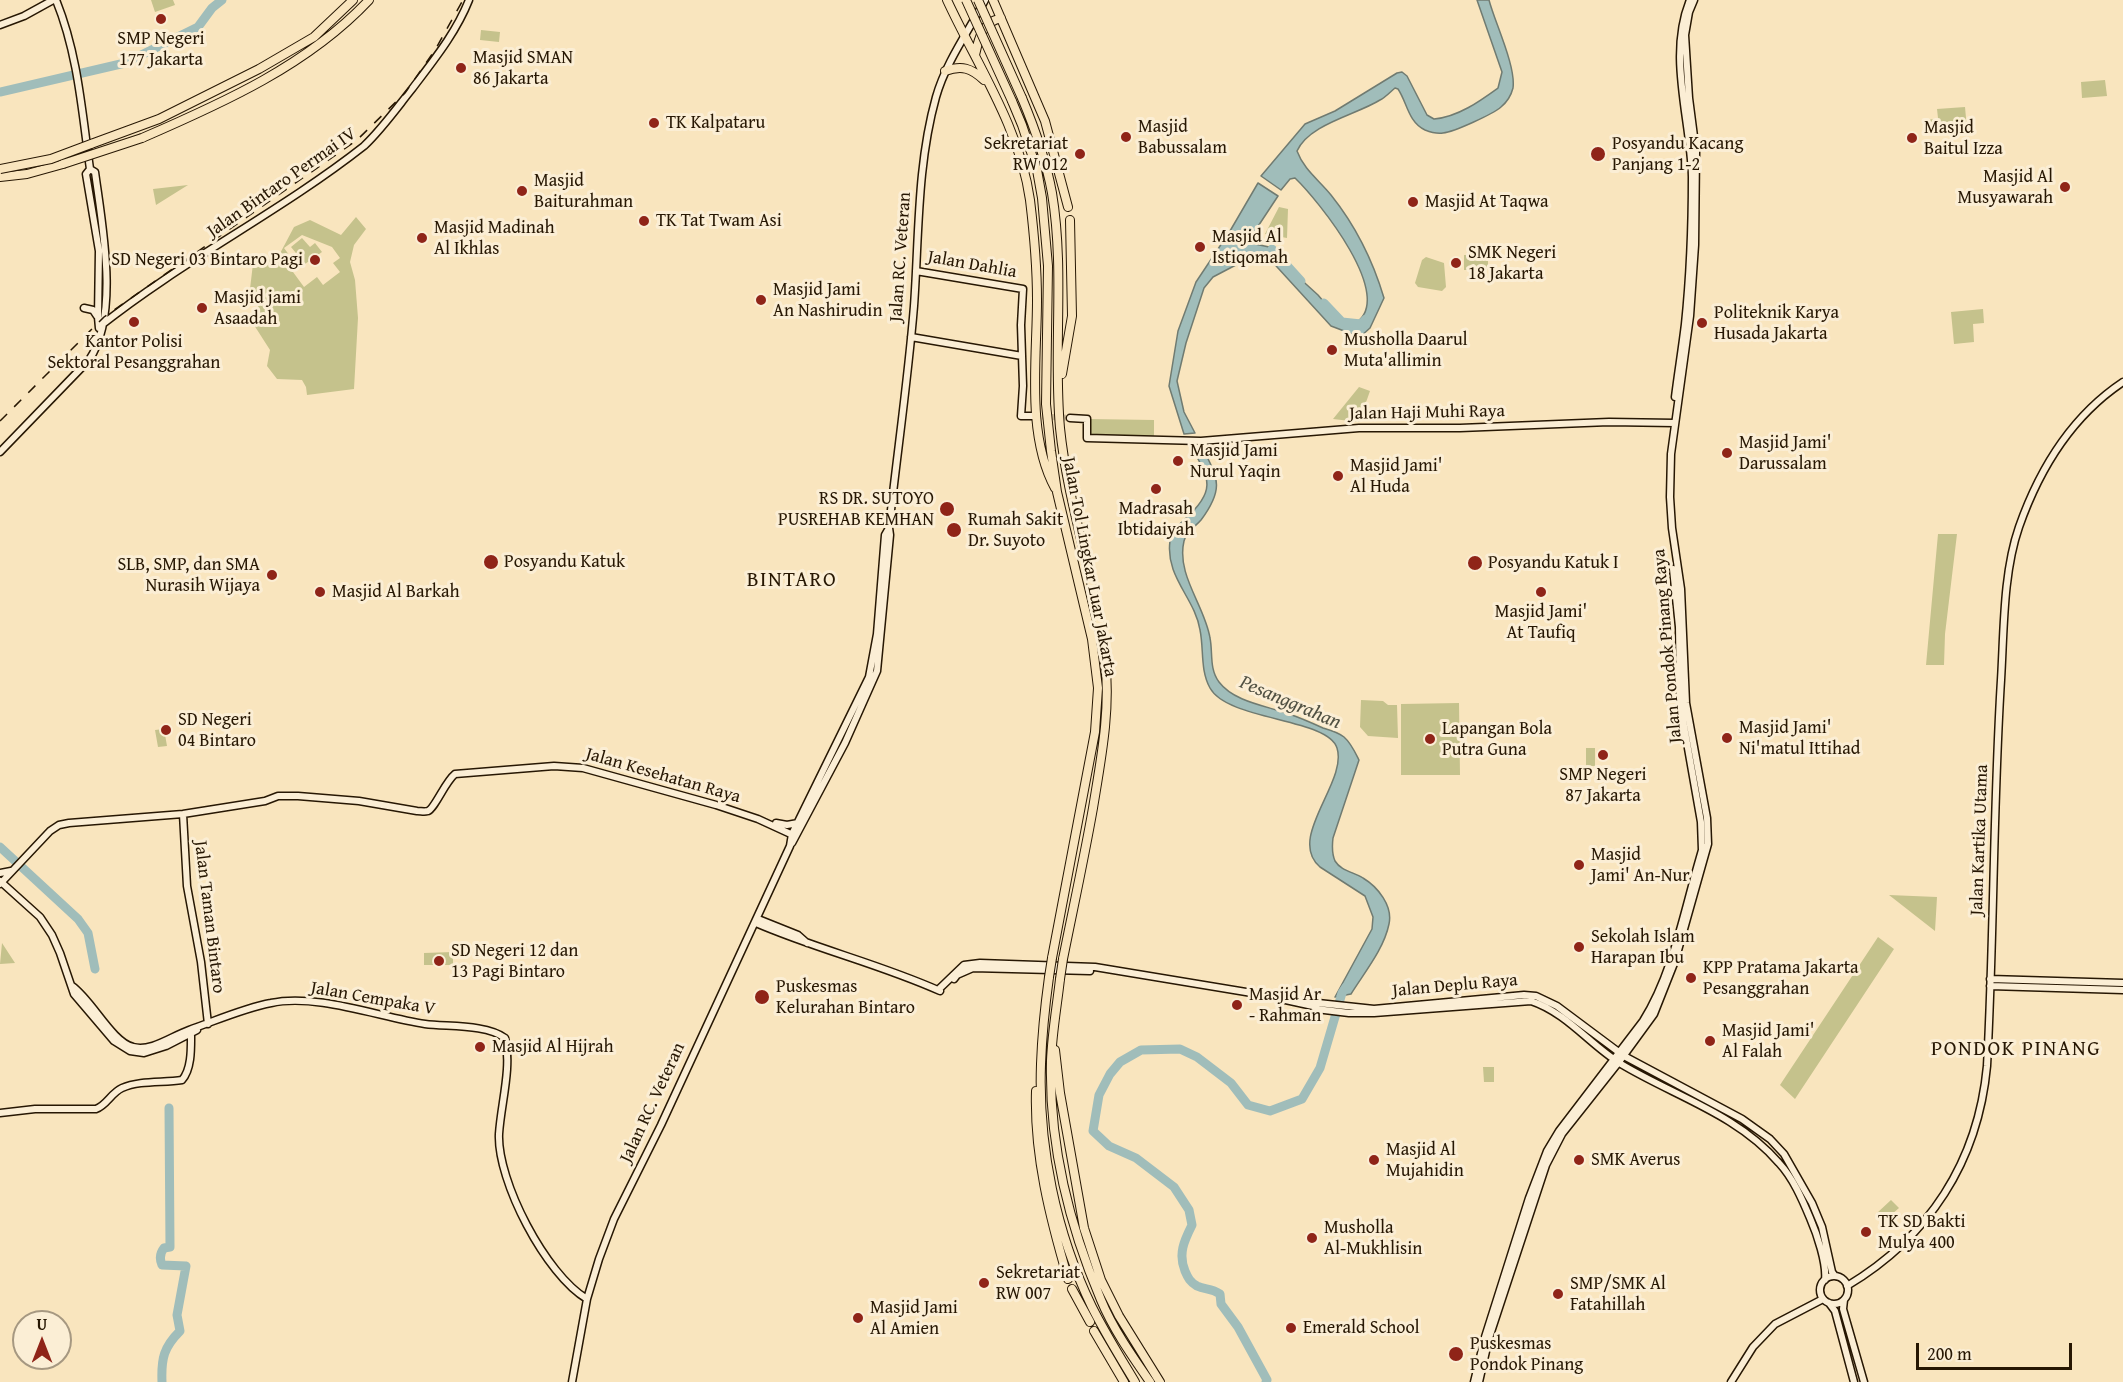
<!DOCTYPE html>
<html>
<head>
<meta charset="utf-8">
<style>
	body { margin:0 }
	#map { position:relative; width:2123px; height:1382px; overflow:hidden; background:#f9e5be; font-family:"Gentium Book Plus",serif }
	canvas { display:block }
	.north { position:absolute; left:12px; top:1310px; width:60px; height:60px; box-sizing:border-box; background:#fbeed5; border:2px solid #a69881; border-radius:50%; rotate:0deg; font-size:16px; font-weight:700; line-height:24px; text-align:center; color:#271703 }
	.north::after { content:''; display:block; margin:auto; width:21px; height:27px; background:#8f2418; clip-path:polygon(50% 0,100% 100%,50% 72%,0 100%) }
	.scale { position:absolute; left:1916px; top:1343px; width:156px; height:27px; box-sizing:border-box; border:3px solid #271703; border-top:0; padding-left:8px; font-size:18px; line-height:21px; white-space:nowrap; color:#271703; -webkit-text-stroke:4px #fbeed5; paint-order:stroke }
</style>
</head>
<body>
<div id="map">
<canvas width="2123" height="1382"></canvas>
<div class="north">U</div>
<div class="scale">200 m</div>
</div>
<script>
const context = document.querySelector('canvas').getContext('2d');
context.lineJoin = 'round';
function paint(path, color) { context.fillStyle = color; context.fill(path, 'evenodd'); }
function strokePath(path, color, width, dash) { context.strokeStyle = color; context.lineWidth = width; context.lineCap = dash ? 'butt' : 'round'; context.setLineDash(dash || []); context.stroke(path); }
function drawText(font, color, halo, rows, align = 'center') {
  context.font = font + ' "Gentium Book Plus",serif'; context.lineWidth = 6; context.setLineDash([]); context.textBaseline = 'middle'; context.strokeStyle = halo; context.fillStyle = color; for (const [text, x, y, turn = 0] of rows) {
    context.save(); context.translate(x, y); context.rotate((+turn || 0) * Math.PI / 180); context.textAlign = isNaN(turn) ? turn : align; if (halo) context.strokeText(text, 0, 0); context.fillText(text, 0, 0); context.restore();
  }
}
const green = new Path2D(`
	M151,0H173L175,5L155,12Z
	M481,30L500,32L499,42L480,40Z
	M2105,80L2107,96L2082,98L2081,82Z
	M1965,107L1967,129L1933,133L1928,120L1938,118L1937,109Z
	M188,185L156,205L153,189Z
	M1279,207L1288,209L1287,238L1265,234Z
	M356,217L366,229L354,245L350,262L355,280L358,318L354,389L307,395L306,387L302,380L277,379L267,366L270,350L254,325L259,303L250,289L254,255L276,261L294,227L310,220L341,235ZM302,235L332,247L340,258L333,263L340,272L323,285L317,277L304,287L293,272L298,267L284,248Z
	M302,238L310,247L315,243L322,252L305,264L291,247Z
	M1464,255L1488,256V270H1464Z
	M1426,257L1444,263L1446,287L1442,291L1418,287L1415,283L1422,260Z
	M1983,309L1984,323L1973,324L1974,342L1954,344L1951,312Z
	M1359,387L1370,391L1359,422L1333,419Z
	M1089,419L1154,420V438L1089,437Z
	M1938,534H1957L1945,634L1944,665H1926Z
	M1361,700L1383,701L1388,705H1397L1398,738L1368,736L1360,727Z
	M1459,703L1460,775H1401V704Z
	M164,729L167,746L158,747L155,730Z
	M1586,748H1595V766H1586Z
	M1889,895L1937,897L1935,931Z
	M1878,937L1894,949L1795,1099L1780,1085Z
	M2,943L15,963L0,964Z
	M453,952V965H424V953Z
	M1483,1067H1494V1082H1484Z
	M1891,1200L1899,1208L1884,1221L1877,1213Z`);
const water = new Path2D(`
	M1477,0H1489C1495,23 1516,66 1513,88C1511,96 1507,102 1501,107C1493,114 1454,132 1443,133C1437,134 1430,132 1425,130C1408,122 1407,102 1398,89L1395,88C1390,92 1386,97 1380,100C1356,115 1309,124 1297,151C1304,170 1319,180 1331,195C1355,225 1373,261 1384,298L1370,328L1360,337L1331,326L1267,256L1259,254L1253,256L1213,277L1204,288L1186,343L1177,381L1184,412L1195,433L1184,434L1169,386L1178,331L1196,282L1230,231L1258,183L1278,196L1251,237V242L1255,244L1269,247L1276,252L1284,264L1318,295L1336,316L1345,322L1354,324C1399,299 1317,199 1295,178L1290,179L1281,190L1261,176L1305,124L1335,111L1397,73L1402,72L1407,76L1427,115L1434,119C1458,117 1480,101 1498,88L1502,72Z
	M1188,441H1199C1216,476 1227,485 1201,520C1195,527 1186,532 1184,541C1176,575 1205,606 1210,638C1213,652 1209,669 1219,682C1234,702 1267,706 1289,714C1301,718 1312,723 1323,728C1330,730 1339,733 1344,737C1351,743 1355,752 1359,760L1333,838C1332,846 1332,854 1335,861C1341,871 1354,872 1363,878C1378,887 1393,906 1389,924C1384,949 1364,973 1351,994L1335,997L1372,929L1373,917L1365,896L1320,867C1286,838 1348,782 1337,748C1328,718 1228,721 1210,688C1200,670 1204,649 1200,630C1195,598 1165,577 1170,541C1171,532 1178,525 1185,519C1220,488 1207,476 1188,441Z`);
const river = new Path2D(`
	M0,92L125,63L198,27L212,8L222,0
	M1272,249L1301,281
	M1324,303L1342,322L1361,324L1366,319
	M0,847L78,919L88,933L95,969
	M162,1382C161,1358 164,1347 180,1331L177,1315L186,1266L162,1265C159,1258 160,1253 164,1248L170,1247L169,1108
	M1266,1382L1267,1380L1238,1327L1221,1304L1220,1294C1211,1288 1205,1290 1197,1286C1190,1282 1188,1278 1185,1271C1178,1254 1184,1241 1192,1225L1189,1210L1174,1187L1136,1158L1109,1146L1093,1131L1099,1095L1110,1074L1120,1062L1141,1050L1180,1049L1197,1057L1231,1083L1248,1105L1270,1111L1302,1099L1320,1068L1342,993L1346,987`);
const secondaryTunnel = new Path2D(`
	M1033,416L1070,418`);
const secondary = new Path2D(`
	M56,0C78,54 82,112 90,169
	M0,25L24,16L53,0
	M90,169L86,174L99,251L98,317L99,328
	M916,271L1023,289L1021,325L1023,386L1021,416H1033
	M84,308L93,310L97,316
	M99,327C183,260 280,212 364,146C382,129 396,109 412,89C433,61 456,33 469,0
	M911,337L1022,356
	M1675,397C1678,373 1682,349 1685,324C1690,276 1692,226 1692,177C1691,120 1667,56 1690,0
	M1070,418L1087,419V438L1201,441L1359,428H1460L1609,422L1675,423
	M0,452L89,360C120,315 102,224 95,172L90,169
	M183,814L187,886L201,962L208,1024
	M776,823L787,825L798,823
	M792,843L845,743L877,671L890,535L889,528C897,454 908,380 914,306C919,236 917,165 936,97C946,62 968,32 985,0
	M0,873L11,871
	M0,881L40,917L52,935L60,953L74,994L114,1041L130,1051L144,1053L166,1046L197,1030
	M0,884L50,831L59,825L69,823L183,814L265,801L278,796H298L359,801L417,811C421,811 424,812 428,811C435,808 445,782 455,774L554,766L583,768L716,805L758,819L795,836
	M758,919L798,935L807,943
	M756,923C816,949 880,964 940,991
	M954,979L957,975L973,968L1090,971
	M1990,979L2123,983
	M72,986C92,1000 112,1042 133,1047C151,1052 172,1036 189,1030C215,1021 244,1008 271,1003C316,993 379,1017 425,1024C448,1027 486,1024 505,1038C512,1068 501,1103 499,1134C497,1181 546,1275 587,1299
	M1990,986L2123,990
	M938,990L964,965L980,963L1095,967L1258,994L1313,1006L1316,1009L1349,1013H1374L1531,1001C1567,1013 1590,1045 1621,1064C1674,1096 1737,1114 1779,1163C1793,1178 1802,1199 1810,1218C1817,1234 1827,1264 1825,1280
	M1313,1006L1318,1003L1374,1009L1524,995L1536,996L1557,1006L1624,1056L1742,1119L1770,1139L1784,1154L1812,1203L1822,1227L1832,1272L1835,1276
	M0,1113L35,1109H96C107,1105 111,1093 122,1088C140,1080 163,1083 182,1080C192,1069 191,1047 191,1033
	M1820 1290a14 14 0 1 1 28 0a14 14 0 1 1-28 0Z
	M1847,1286C1929,1237 1978,1162 1987,1066C1994,938 1993,809 2001,680C2004,631 2003,573 2019,527C2039,470 2072,416 2123,382
	M1844,1300L1843,1309L1864,1382
	M1829,1303L1835,1311L1854,1382
	M572,1382L587,1299L599,1259L614,1219L661,1125L790,846L792,834L869,677L877,634L885,535L889,528
	M1474,1382L1485,1337L1529,1198L1547,1151L1559,1131L1643,1021C1672,975 1683,916 1698,864L1702,850L1701,822L1680,703L1679,627L1673,569
	M1479,1382L1489,1338L1546,1165L1562,1134L1619,1062L1654,1014L1675,961L1708,844L1707,818L1686,703L1681,589L1672,528L1670,497L1671,454L1690,316L1695,245L1696,152L1689,98L1685,35L1689,12L1694,0
	M1731,1382L1753,1347L1775,1324L1823,1299`);
const highway = new Path2D(`
	M947,0C977,65 1020,128 1030,200C1034,233 1037,267 1037,300C1037,359 1026,435 1055,488
	M993,0L1045,121L1068,207
	M975,55C979,37 982,23 1001,18
	M945,71C962,65 971,68 984,80
	M1022,98C1035,129 1046,160 1052,193C1065,271 1053,350 1060,428C1068,507 1096,581 1105,660C1111,709 1101,759 1093,808C1084,859 1073,909 1063,959
	M1012,101L1022,125L1037,170L1042,198L1048,266L1046,404L1051,451L1057,492L1092,639L1098,688L1095,732L1052,958
	M142,138C223,103 308,65 369,0
	M91,144L159,119L259,69L314,37L353,0
	M0,177L27,174L63,164
	M1062,374L1072,316L1070,220
	M1049,977C1045,1006 1042,1035 1041,1064C1038,1146 1056,1233 1092,1307C1105,1333 1120,1357 1135,1382
	M1060,979C1057,1006 1052,1033 1051,1061C1049,1142 1069,1225 1101,1300C1113,1329 1132,1356 1150,1382
	M1055,1050L1060,1093L1084,1228L1101,1280L1119,1316L1160,1382
	M1036,1091C1034,1155 1050,1218 1068,1279
	M1072,1289L1090,1322
	M1094,1331L1124,1382`);
const rail = new Path2D(`
	M0,421L104,317L357,140L405,93L435,50L463,0`);
const highwayBridge = new Path2D(`
	M966,0L1012,101
	M978,0L1022,98
	M63,164L142,138
	M0,169L51,159L91,144
	M1049,977L1052,958
	M1060,979L1063,959`);
const markers = [
	[161,19,6,"#8f2418"],
	[461,68,6,"#8f2418"],
	[654,123,6,"#8f2418"],
	[1126,137,6,"#8f2418"],
	[1912,138,6,"#8f2418"],
	[1080,154,6,"#8f2418"],
	[1598,154,8,"#8f2418"],
	[2065,187,6,"#8f2418"],
	[522,191,6,"#8f2418"],
	[1413,202,6,"#8f2418"],
	[644,221,6,"#8f2418"],
	[422,238,6,"#8f2418"],
	[1200,247,6,"#8f2418"],
	[315,260,6,"#8f2418"],
	[1456,263,6,"#8f2418"],
	[761,300,6,"#8f2418"],
	[202,308,6,"#8f2418"],
	[134,322,6,"#8f2418"],
	[1702,323,6,"#8f2418"],
	[1332,350,6,"#8f2418"],
	[1727,453,6,"#8f2418"],
	[1178,461,6,"#8f2418"],
	[1338,476,6,"#8f2418"],
	[1156,489,6,"#8f2418"],
	[947,509,8,"#8f2418"],
	[954,530,8,"#8f2418"],
	[491,562,8,"#8f2418"],
	[1475,563,8,"#8f2418"],
	[272,575,6,"#8f2418"],
	[320,592,6,"#8f2418"],
	[1541,592,6,"#8f2418"],
	[166,730,6,"#8f2418"],
	[1727,738,6,"#8f2418"],
	[1430,739,6,"#8f2418"],
	[1603,755,6,"#8f2418"],
	[1579,865,6,"#8f2418"],
	[1579,947,6,"#8f2418"],
	[439,961,6,"#8f2418"],
	[1691,978,6,"#8f2418"],
	[762,997,8,"#8f2418"],
	[1237,1005,6,"#8f2418"],
	[1710,1041,6,"#8f2418"],
	[480,1047,6,"#8f2418"],
	[1374,1160,6,"#8f2418"],
	[1579,1160,6,"#8f2418"],
	[1866,1232,6,"#8f2418"],
	[1312,1238,6,"#8f2418"],
	[984,1283,6,"#8f2418"],
	[1558,1294,6,"#8f2418"],
	[858,1318,6,"#8f2418"],
	[1291,1328,6,"#8f2418"],
	[1456,1354,8,"#8f2418"]
];
const poiNames = [
	["SMP Negeri",161,39,"center"],
	["177 Jakarta",161,60,"center"],
	["Masjid SMAN",473,58],
	["86 Jakarta",473,79],
	["TK Kalpataru",666,123],
	["Masjid",1138,127],
	["Babussalam",1138,148],
	["Masjid",1924,128],
	["Baitul Izza",1924,149],
	["Sekretariat",1068,144,"right"],
	["RW 012",1068,165,"right"],
	["Posyandu Kacang",1612,144],
	["Panjang 1-2",1612,165],
	["Masjid Al",2053,177,"right"],
	["Musyawarah",2053,198,"right"],
	["Masjid",534,181],
	["Baiturahman",534,202],
	["Masjid At Taqwa",1425,202],
	["TK Tat Twam Asi",656,221],
	["Masjid Madinah",434,228],
	["Al Ikhlas",434,249],
	["Masjid Al",1212,237],
	["Istiqomah",1212,258],
	["SMK Negeri",1468,253],
	["18 Jakarta",1468,274],
	["SD Negeri 03 Bintaro Pagi",303,260,"right"],
	["Masjid Jami",773,290],
	["An Nashirudin",773,311],
	["Masjid jami",214,298],
	["Asaadah",214,319],
	["Politeknik Karya",1714,313],
	["Husada Jakarta",1714,334],
	["Musholla Daarul",1344,340],
	["Muta'allimin",1344,361],
	["Kantor Polisi",134,342,"center"],
	["Sektoral Pesanggrahan",134,363,"center"],
	["Masjid Jami'",1739,443],
	["Darussalam",1739,464],
	["Masjid Jami",1190,451],
	["Nurul Yaqin",1190,472],
	["Masjid Jami'",1350,466],
	["Al Huda",1350,487],
	["RS DR. SUTOYO",934,499,"right"],
	["PUSREHAB KEMHAN",934,520,"right"],
	["Madrasah",1156,509,"center"],
	["Ibtidaiyah",1156,530,"center"],
	["Rumah Sakit",968,520],
	["Dr. Suyoto",968,541],
	["Posyandu Katuk",504,562],
	["Posyandu Katuk I",1488,563],
	["SLB, SMP, dan SMA",260,565,"right"],
	["Nurasih Wijaya",260,586,"right"],
	["Masjid Al Barkah",332,592],
	["Masjid Jami'",1541,612,"center"],
	["At Taufiq",1541,633,"center"],
	["SD Negeri",178,720],
	["04 Bintaro",178,741],
	["Masjid Jami'",1739,728],
	["Ni'matul Ittihad",1739,749],
	["Lapangan Bola",1442,729],
	["Putra Guna",1442,750],
	["SMP Negeri",1603,775,"center"],
	["87 Jakarta",1603,796,"center"],
	["Masjid",1591,855],
	["Jami' An-Nur",1591,876],
	["Sekolah Islam",1591,937],
	["Harapan Ibu",1591,958],
	["SD Negeri 12 dan",451,951],
	["13 Pagi Bintaro",451,972],
	["KPP Pratama Jakarta",1703,968],
	["Pesanggrahan",1703,989],
	["Puskesmas",776,987],
	["Kelurahan Bintaro",776,1008],
	["Masjid Ar",1249,995],
	["- Rahman",1249,1016],
	["Masjid Jami'",1722,1031],
	["Al Falah",1722,1052],
	["Masjid Al Hijrah",492,1047],
	["Masjid Al",1386,1150],
	["Mujahidin",1386,1171],
	["SMK Averus",1591,1160],
	["TK SD Bakti",1878,1222],
	["Mulya 400",1878,1243],
	["Musholla",1324,1228],
	["Al-Mukhlisin",1324,1249],
	["Sekretariat",996,1273],
	["RW 007",996,1294],
	["SMP/SMK Al",1570,1284],
	["Fatahillah",1570,1305],
	["Masjid Jami",870,1308],
	["Al Amien",870,1329],
	["Emerald School",1303,1328],
	["Puskesmas",1470,1344],
	["Pondok Pinang",1470,1365]
];
const streetNames = [
	["Jalan Bintaro Permai IV",282,183,-35],
	["Jalan RC. Veteran",901,257,-86],
	["Jalan Dahlia",972,265,10],
	["Jalan Haji Muhi Raya",1427,413,-1],
	["Jalan Tol Lingkar Luar Jakarta",1089,567,79],
	["Jalan Pondok Pinang Raya",1668,646,-95],
	["Jalan Kesehatan Raya",663,776,16],
	["Jalan Kartika Utama",1980,840,-88],
	["Jalan Taman Bintaro",209,917,83],
	["Jalan Deplu Raya",1455,986,-5],
	["Jalan Cempaka V",373,999,10],
	["Jalan RC. Veteran",653,1103,-65]
];
const waterNames = [
	["Pesanggrahan",1290,703,23]
];
const quarterNames = [
	["BINTARO",792,581],
	["PONDOK PINANG",2016,1050]
];
paint(green, '#c5c28c');
paint(water, '#a0bdba');
strokePath(water, '#707b71', 1.5);
strokePath(river, '#a0bdba', 9);
strokePath(secondaryTunnel, '#cfbc99', 6, [6, 3]);
strokePath(secondary, '#271703', 9);
strokePath(highway, '#271703', 10);
strokePath(secondary, '#fbeed5', 6);
strokePath(highway, '#f9e5be', 8);
strokePath(rail, '#271703', 1.5, [10, 10]);
strokePath(highwayBridge, '#271703', 10, []);
strokePath(highwayBridge, '#f9e5be', 8);
for (const [x, y, r, color] of markers) { const dot = new Path2D(); dot.arc(x, y, r, 0, 2 * Math.PI); context.fillStyle = color; context.fill(dot); strokePath(dot, '#fbeed5', 2); }
drawText('18px', '#271703', '#fbeed5', poiNames, 'left');
drawText('18px', '#271703', '#fbeed5', streetNames);
drawText('italic 20px', '#515143', '#fbeed5', waterNames);
context.letterSpacing = '1.5px';
drawText('21px', '#271703', '#fbeed5', quarterNames);
context.letterSpacing = '0px';
</script>
</body>
</html>
